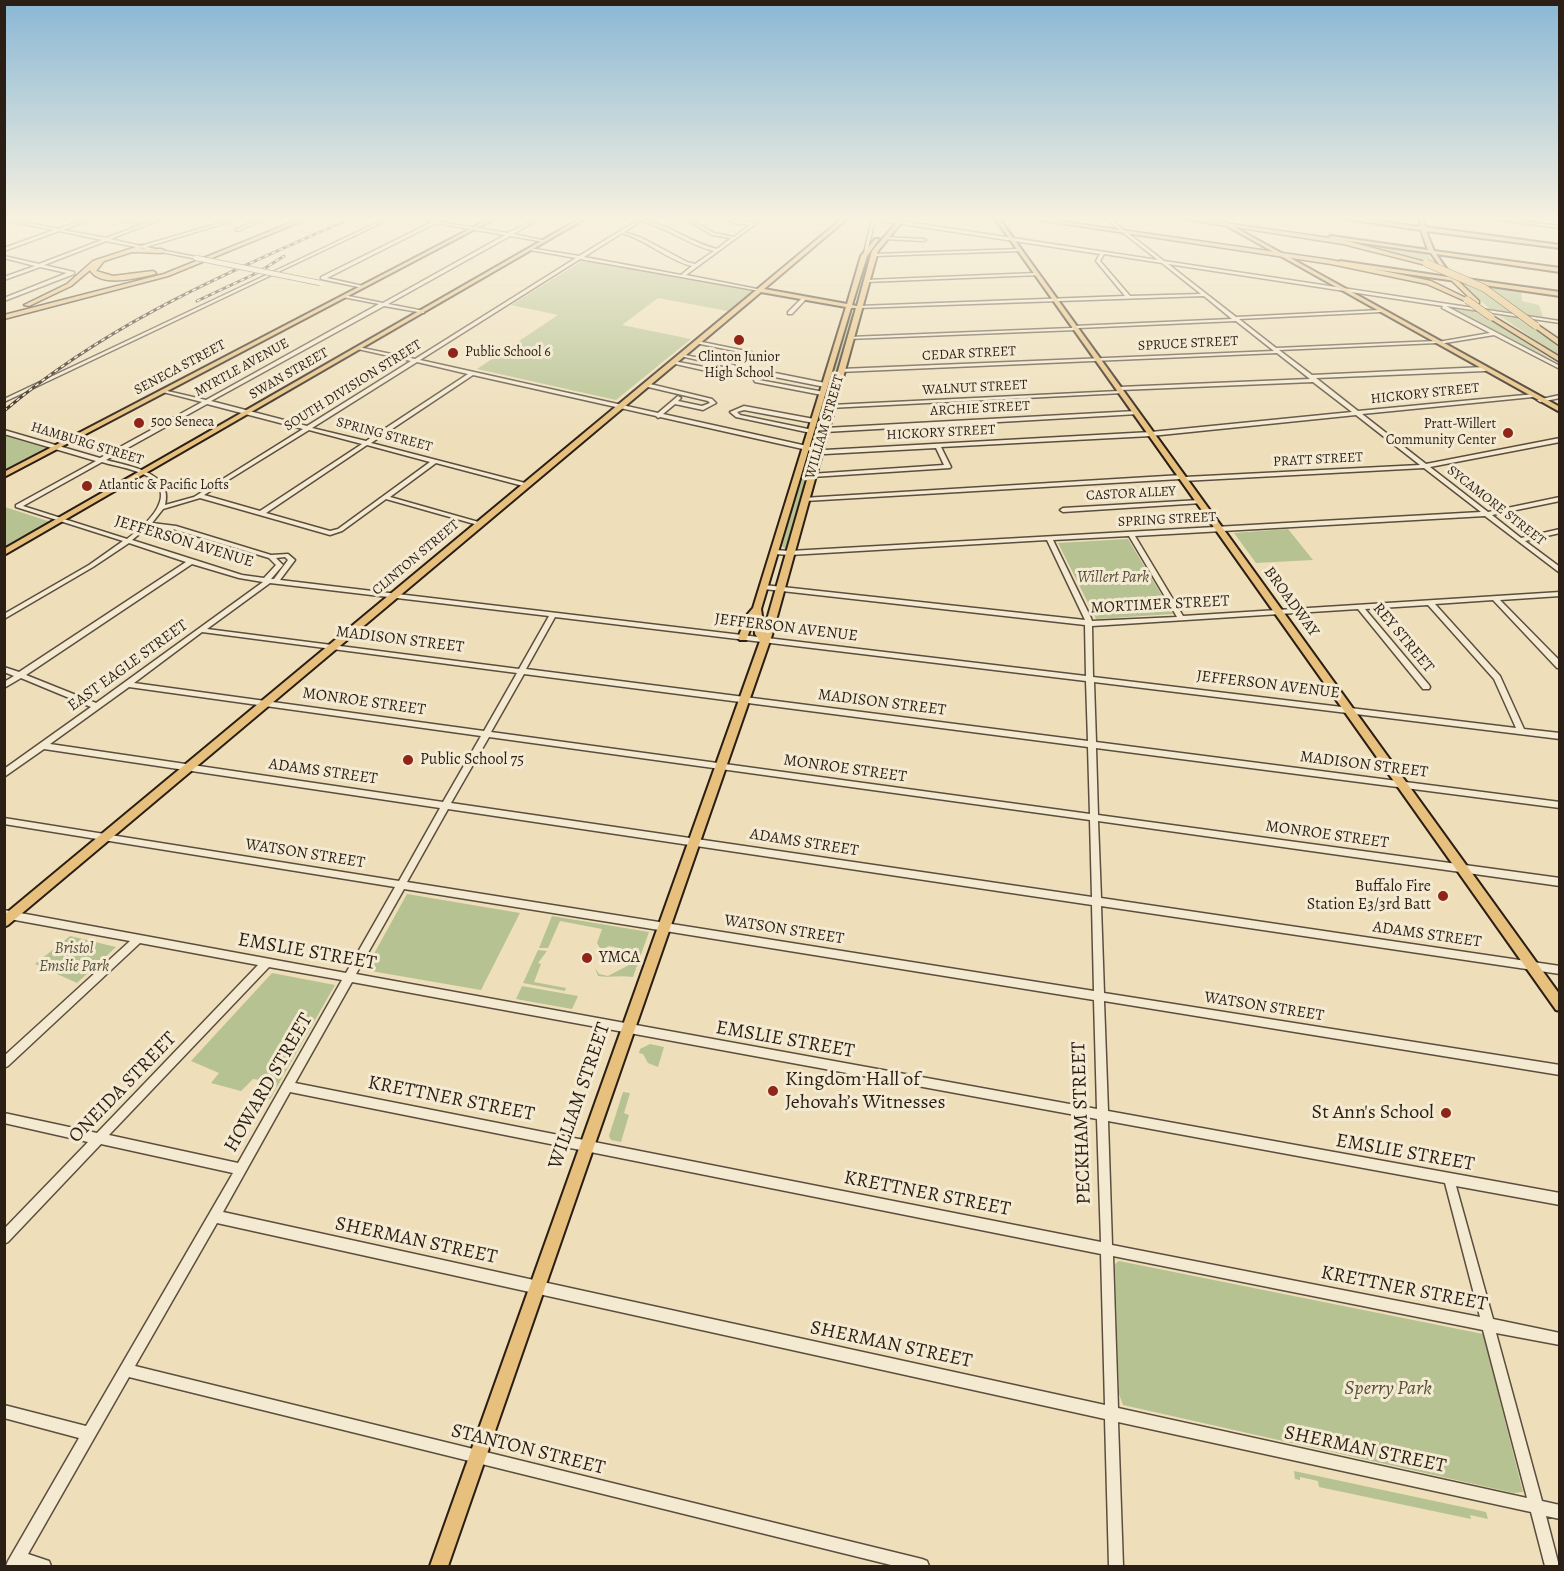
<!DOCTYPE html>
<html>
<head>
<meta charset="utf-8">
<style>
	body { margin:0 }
	#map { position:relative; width:1564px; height:1571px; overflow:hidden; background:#eedfba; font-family:Alegreya,serif }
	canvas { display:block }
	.frame { position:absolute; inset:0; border:6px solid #2b1e15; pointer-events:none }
</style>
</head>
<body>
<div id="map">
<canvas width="1564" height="1571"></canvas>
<div class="frame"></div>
</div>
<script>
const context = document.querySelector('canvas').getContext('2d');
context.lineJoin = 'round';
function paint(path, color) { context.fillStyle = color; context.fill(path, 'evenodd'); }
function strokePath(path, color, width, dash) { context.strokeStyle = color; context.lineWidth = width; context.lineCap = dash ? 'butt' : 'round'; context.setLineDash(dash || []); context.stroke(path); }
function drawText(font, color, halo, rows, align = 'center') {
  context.font = font + ' Alegreya,serif'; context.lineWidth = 6; context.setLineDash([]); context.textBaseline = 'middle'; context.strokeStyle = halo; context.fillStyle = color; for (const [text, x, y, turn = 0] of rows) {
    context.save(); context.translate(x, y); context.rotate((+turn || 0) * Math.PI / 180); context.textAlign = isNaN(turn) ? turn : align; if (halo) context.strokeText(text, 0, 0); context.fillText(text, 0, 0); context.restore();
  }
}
const green = new Path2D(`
	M78,217H159L136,226Z
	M1344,241L1426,252L1436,265Z
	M582,261L752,291L728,311L658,298L622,325L691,339L616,400L477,369L558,315L511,305Z
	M1459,281L1480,288L1513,312L1490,309Z
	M1481,284L1521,290L1522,301L1539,305L1543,317L1525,314Z
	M1450,308L1482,313L1559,365L1459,314Z
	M852,310L853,322L818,444H811L849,311Z
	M1500,316L1523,319L1559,348V356Z
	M5,436L45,448L5,470Z
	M807,454L812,456L807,473L809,477L789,547L785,549L782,546L787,527L786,523Z
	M5,507L51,522L5,547Z
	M1288,529L1313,560L1256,563L1234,533Z
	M1128,539L1173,614L1096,619L1058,543Z
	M407,894L520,913L481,990L365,970Z
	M552,916L649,932L633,977C620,975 609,978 598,976L595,968L599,974L608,976L629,965L619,948L609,946L601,950L597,943L602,929L560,921L548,948H539Z
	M70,936L116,947L77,983L35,964Z
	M538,950L547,951L538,963L541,964L534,982L566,988L565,991L523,983Z
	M272,973L335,985L270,1099L263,1097L266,1093L262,1092L268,1081L253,1079L241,1091L211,1083L219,1073L191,1061Z
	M522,986L578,996L572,1009L516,999Z
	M650,1044L664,1047L658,1067L648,1063L643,1054L639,1053L640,1049Z
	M623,1092L630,1093L624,1113L629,1115L621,1142L611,1140L609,1136Z
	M1119,1261L1483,1334L1523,1492L1514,1493L1123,1405L1119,1394L1115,1269V1264Z
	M1294,1471L1486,1512L1488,1519L1470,1515L1471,1519L1319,1487L1318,1481L1300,1477V1480L1295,1479Z`);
const minor = new Path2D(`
	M91,217L92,219L63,230L106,238L162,217H167L110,239L141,246L240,217H246L146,247L196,257L197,259L106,241L44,265L74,272V274L4,301V298L67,273L40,267L4,280V277L35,266L4,258V256L39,264L102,240L59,231L4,251V248L54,230L4,220V218L58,229Z
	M265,217H270L238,231L235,230Z
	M389,217H394L4,402V399Z
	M405,217C414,217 423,220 432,220C438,220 442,217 448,217L440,222L508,233L539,217H543L513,234L547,241L545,242L510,236L388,304L424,311V313L384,306L211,401L307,426L411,361L358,349V347L415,359L576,258L530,250L529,248L579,256L643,217H647L644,220C670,225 691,243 717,249L731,238L712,235L682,217H686L714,233L734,237L750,225L734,223L723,217H728L736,221L753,223L761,217H765L686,275L762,290L760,291L580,259L420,360L658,413L678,396L681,398L678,401L702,406L710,403L708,401L644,386V384L646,383L712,399L716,403L703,410L675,404L663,414L825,450L1151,432L1352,412L1313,382L1121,390L1124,392L1123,393L829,408L828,407L831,405L1119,391L1116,389L1119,387L1310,379L1277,353L839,372L838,371L841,369L1274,351L1236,321L1078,328L1076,330L848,339V337H850L1072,328L1074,326L1232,319L1204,296L857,308V306H859L1125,296L1096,261L1100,254L875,220L867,252L864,253L872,219L862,217H874L1158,260L1103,217H1107L1164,261L1560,321V323L1446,306L1560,366V369L1494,335L1439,344L1437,343L1279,350L1312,375L1485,367L1488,369L1485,371L1316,378L1358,411L1535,394L1536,395L1533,397L1362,414L1426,464L1560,438V442L1430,467L1488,512L1560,497V501L1492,515L1521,538L1560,529V533L1525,541L1560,567V573L1485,516L1135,536L1183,616L1560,592V596L1500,600L1560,661V668H1557L1493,600L1435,604L1500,676L1524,729L1560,733V739L1094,682L1096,742L1560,802V808L1096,748L1098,815L1560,878V886L1098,821L1101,898L1560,966V974L1101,906L1104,993L1560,1065V1075L1104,1001L1108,1111L1560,1193V1205L1456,1186L1493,1319L1560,1333V1345L1496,1333L1542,1501L1560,1505V1519L1546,1516L1559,1566H1545L1531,1512L1118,1422L1123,1566H1109L1105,1419L217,1223L135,1366L922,1559L927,1561L929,1566H895L129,1377L28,1554L49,1561L51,1566H6L8,1561L79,1438L4,1418V1405L86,1426L233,1173L101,1144L8,1242L4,1244V1229L88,1142L4,1123V1113L97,1133L258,965L140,943L8,1066L4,1068V1056L130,941L4,918V910L346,973L395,887L4,824V818L399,881L440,808L44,749L4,777V769L91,707L21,678L4,688V682L14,676L4,672V667L19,672L186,562L129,543L93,567L4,619V614L89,565L123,541L16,507V505L96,461L4,434V430L100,458L202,402L163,392V390L206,400L379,304L343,297V295L383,303L505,235L436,223L327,278L363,286V288L321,279V277L432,222ZM641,221C667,227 688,245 714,251L695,264L687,262L642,238L624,232ZM622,233C647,240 667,260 692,266L681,275L584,257ZM1104,254L1162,263L1201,294L1130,296L1100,261ZM1168,264L1443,306L1442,308L1490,333L1438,342L1436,341L1276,348L1239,319L1381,312L1383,311L1381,310L1236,317ZM417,362L468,374L366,441L312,428ZM473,375L656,416L658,418L660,417L825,454L936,448L944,465L810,474L809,475L812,477L950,468L951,467L941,447L1151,436L1356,415L1420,465L1185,477L1182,475L803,498V500L805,501L1180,479L1183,481L1424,468L1481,512L790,551L775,550L772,552L775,554L790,555L1047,540L1085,620L764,585L761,587L764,589L1085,625L1086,676L280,580L295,560L288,554L271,555L176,526L152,523L163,509L200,498L330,535L342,531L386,499L478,525H482V523L390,497L436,463L527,487L529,486V484L371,443ZM207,404L303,429L194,497L165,505C174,472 128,466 106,460ZM309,430L362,444L260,511L204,495ZM367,445L430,462L338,529L330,531L266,513ZM102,462C115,466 130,468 143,474C183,492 147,524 127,539L23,506ZM148,527L173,529L269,558L276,565L264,578L242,575L132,540ZM1129,536L1177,617L1092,621L1091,618L1053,540ZM285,557L288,560L274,579H271L283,565L276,558ZM192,564L239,578L263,582L96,703L26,675ZM270,583L549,616L519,669L207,629ZM1428,605L1494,679L1516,728L1093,677L1092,626L1358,609L1423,689H1429L1430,687L1429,685L1365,609ZM555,617L1086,681L1088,741L526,669ZM202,632L517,673L484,731L134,683ZM524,674L1088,747L1090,814L491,732ZM129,687L481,736L443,802L50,744ZM489,737L1090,820L1092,897L451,803ZM448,809L1092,905L1094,991L407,882ZM404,889L1094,1000L1097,1109L356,974ZM269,967L342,980L238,1163L109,1135ZM352,982L1097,1119L1101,1242L295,1083ZM290,1092L1101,1254L1105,1405L223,1212ZM1108,1121L1445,1183L1480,1317L1112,1245ZM1113,1256L1483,1330L1527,1498L1118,1408Z
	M1475,217H1485L1560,226V228Z
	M885,237L924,239L926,240L924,241L884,239Z
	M1019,249L1020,251L874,256L872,255L874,254Z
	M1037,273L1039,274V275L866,282L864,281L866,280Z
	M803,297L807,298L792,314H788V312Z
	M697,341L775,357L777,358L775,359L695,343V342Z
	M680,354L734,365L738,370L725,375L671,363V362L673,361L725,371L732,369L730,367L680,356Z
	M765,371L825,383L828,385L825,387L765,375L758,378L759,380L824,392V394L822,395L755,382L752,377L753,376Z
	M1560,395V398L1540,402L1537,400Z
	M744,406L814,419L817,421L814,423L744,410L737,412L740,415L813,430L814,431L811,433L736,417L730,412Z
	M1136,411L1139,413L1138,414L825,432L822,430L825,428Z
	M1200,500L1203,502L1202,503L1063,512L1060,510L1063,508Z`);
const major = new Path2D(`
	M493,217H498L4,477V472Z
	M583,217H588L4,555V549Z
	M844,217H849L764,289L847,304L861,256L875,239H879L867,256L852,305L857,306L872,251L898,221L902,222L878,251L772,635L448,1566H430L760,641L755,634L754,620L746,640H740L738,638L747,615L753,608L846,307L761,292L8,925L4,927V915ZM851,308H856L764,630L761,609Z
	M994,217H998L1560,995V1011L1556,1010Z
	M1211,217H1216L1560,407V412Z
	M1334,217H1346L1420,227V217H1424L1425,227L1560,245V248L1426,231L1434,251L1560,268V272L1436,254L1452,277L1560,292V296L1338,264L1340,261L1448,277L1431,253L1328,238L1331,236L1428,250L1421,230Z`);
const highway = new Path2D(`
	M305,217H312L168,276L4,319V315L164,274Z
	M1018,217H1031L1331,260L1431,281L1470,300L1465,301L1427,284L1331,264Z
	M1170,217H1183L1343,240L1429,263L1426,265L1343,244Z
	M142,245L145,247L141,249H162L165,251L162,253L132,252L104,261L96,271L113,276L153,271L156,273L155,274C138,278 100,288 90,270L71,286L29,306L24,305L67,284L93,261Z
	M1450,277H1454L1479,301V303H1475L1450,279Z
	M1491,315L1560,357V362L1489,318V316Z
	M1534,325H1538L1560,340V346L1534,327Z`);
const rail = new Path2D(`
	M197,301L259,272L284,256
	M4,411C112,320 226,274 354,217`);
const minorBridge = new Path2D(`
	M196,258L320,283`);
const highwayBridge = new Path2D(`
	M1426,263L1484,288L1536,326
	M1467,300L1491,317`);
const markers = [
	[739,340,6,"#8f2418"],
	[453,353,6,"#8f2418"],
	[139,423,6,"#8f2418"],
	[1508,433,6,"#8f2418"],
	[87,486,6,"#8f2418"],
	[408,760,6,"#8f2418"],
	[1443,896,6,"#8f2418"],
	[587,958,6,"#8f2418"],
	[773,1091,6,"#8f2418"],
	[1446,1113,6,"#8f2418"]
];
const farStreetnames = [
	["SPRUCE STREET",1188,344,-3],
	["CEDAR STREET",969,354,-3],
	["SENECA STREET",180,368,-28],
	["MYRTLE AVENUE",242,368,-29],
	["SWAN STREET",289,374,-30],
	["SOUTH DIVISION STREET",353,386,-32],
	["WALNUT STREET",975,388,-3],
	["HICKORY STREET",1425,394,-6],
	["ARCHIE STREET",980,409,-3],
	["WILLIAM STREET",825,427,-74],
	["HICKORY STREET",941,433,-3],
	["SPRING STREET",384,435,15],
	["HAMBURG STREET",87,444,17],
	["PRATT STREET",1318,460,-3],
	["CASTOR ALLEY",1131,494,-3],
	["SYCAMORE STREET",1496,506,38],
	["SPRING STREET",1167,520,-3],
	["CLINTON STREET",416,558,-40]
];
const farPoinames = [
	["Public School 6",465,353],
	["Clinton Junior",739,358,"center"],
	["High School",739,374,"center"],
	["500 Seneca",151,423],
	["Pratt-Willert",1496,425,"right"],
	["Community Center",1496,441,"right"],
	["Atlantic & Pacific Lofts",99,486]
];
const streetNames = [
	["JEFFERSON AVENUE",184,542,17],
	["BROADWAY",1291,602,54],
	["MORTIMER STREET",1160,605,-3],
	["JEFFERSON AVENUE",786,628,7],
	["REY STREET",1403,638,50],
	["MADISON STREET",400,640,7],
	["EAST EAGLE STREET",128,666,-36],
	["JEFFERSON AVENUE",1268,685,7],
	["MONROE STREET",364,702,8],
	["MADISON STREET",882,703,7],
	["MADISON STREET",1364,765,7],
	["MONROE STREET",845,769,8],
	["ADAMS STREET",323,772,8],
	["MONROE STREET",1327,835,8],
	["ADAMS STREET",804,843,9],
	["WATSON STREET",305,854,9],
	["WATSON STREET",784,930,9],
	["ADAMS STREET",1427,935,8],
	["WATSON STREET",1264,1007,9]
];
const parkNames = [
	["Willert Park",1113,578],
	["Bristol",74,949],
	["Emslie Park",74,967]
];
const poiNames = [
	["Public School 75",420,760],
	["Buffalo Fire",1431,887,"right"],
	["Station E3/3rd Batt",1431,905,"right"],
	["YMCA",599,958]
];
const nearStreetnames = [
	["EMSLIE STREET",307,952,10],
	["EMSLIE STREET",785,1040,10],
	["HOWARD STREET",269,1083,-60],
	["ONEIDA STREET",123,1088,-46],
	["WILLIAM STREET",580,1096,-71],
	["KRETTNER STREET",451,1099,11],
	["PECKHAM STREET",1082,1123,-92],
	["EMSLIE STREET",1405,1153,10],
	["KRETTNER STREET",927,1194,11],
	["SHERMAN STREET",416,1241,12],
	["KRETTNER STREET",1404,1289,11],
	["SHERMAN STREET",891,1345,12],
	["STANTON STREET",528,1450,14],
	["SHERMAN STREET",1365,1450,12]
];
const nearPoinames = [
	["Kingdom Hall of",785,1080],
	["Jehovah’s Witnesses",785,1103],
	["St Ann's School",1434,1113,"right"]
];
const nearParknames = [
	["Sperry Park",1388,1389]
];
paint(green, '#b6c291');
strokePath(minor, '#5c4e3e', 3);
strokePath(major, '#2b1e15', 4);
strokePath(highway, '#2b1e15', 3);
paint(minor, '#f4ead2');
paint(major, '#e7c07d');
paint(highway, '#e7c07d');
strokePath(rail, '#2b1e15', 3);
strokePath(rail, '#f4ead2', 1.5, [4]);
strokePath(minorBridge, '#5c4e3e', 6, []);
strokePath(highwayBridge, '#2b1e15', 8, []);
strokePath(minorBridge, '#f4ead2', 4.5);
strokePath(highwayBridge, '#e7c07d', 7);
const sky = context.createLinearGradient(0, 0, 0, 437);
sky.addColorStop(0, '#89b7d5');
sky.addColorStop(0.5, '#f7f1e0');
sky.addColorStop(1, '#f7f1e000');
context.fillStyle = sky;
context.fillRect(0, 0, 1564, 437);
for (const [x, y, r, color] of markers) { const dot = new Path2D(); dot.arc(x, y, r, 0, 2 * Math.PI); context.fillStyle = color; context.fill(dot); strokePath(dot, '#f4ead2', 2); }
drawText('14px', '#2b1e15', '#f4ead2', farStreetnames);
drawText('14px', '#2b1e15', '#f4ead2', farPoinames, 'left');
drawText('16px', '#2b1e15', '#f4ead2', streetNames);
drawText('italic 16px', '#554f3a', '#f4ead2', parkNames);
drawText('16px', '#2b1e15', '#f4ead2', poiNames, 'left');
drawText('20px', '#2b1e15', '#f4ead2', nearStreetnames);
drawText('20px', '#2b1e15', '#f4ead2', nearPoinames, 'left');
drawText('italic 20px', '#554f3a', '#f4ead2', nearParknames);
</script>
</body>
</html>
